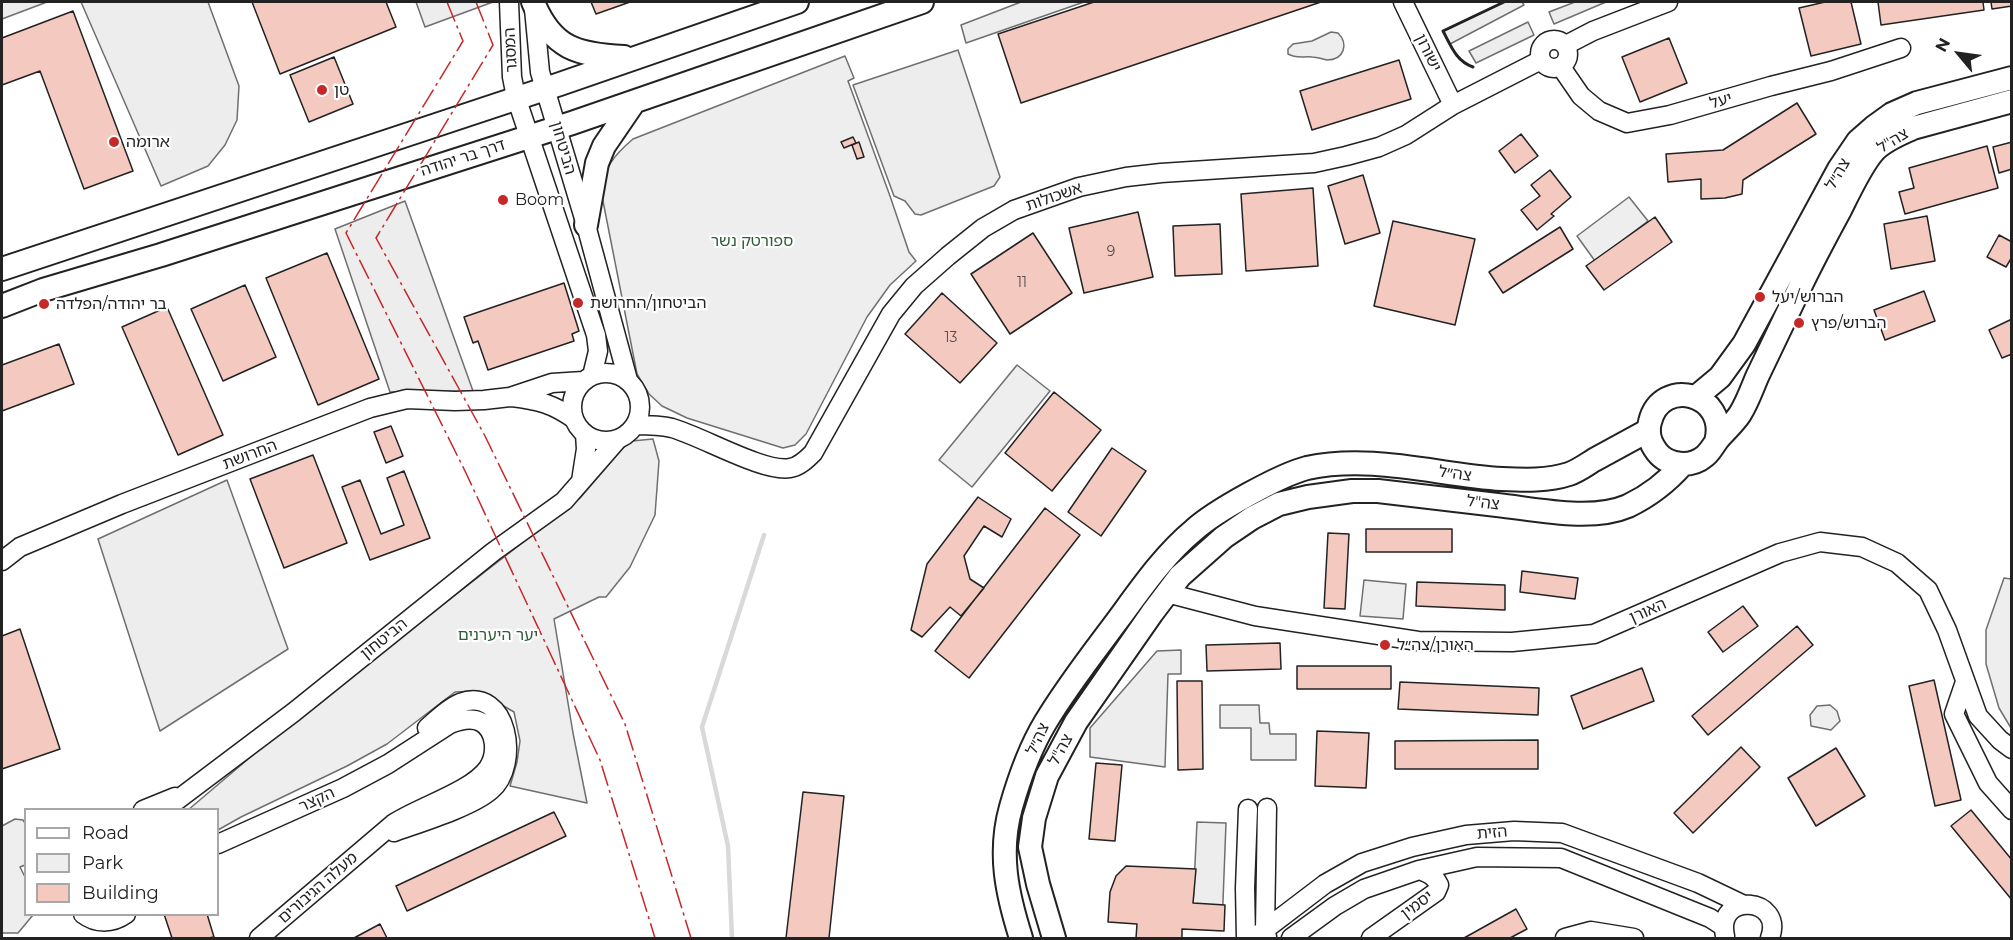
<!DOCTYPE html>
<html>
<head>
<meta charset="utf-8">
<style>
	body { margin:0 }
	#map { position:relative; width:2013px; height:940px; overflow:hidden; background:#fff; font-family:Montserrat,sans-serif }
	canvas { display:block }
	.frame { position:absolute; inset:0; border:3px solid #222; pointer-events:none }
	.legend { position:absolute; left:24px; top:808px; width:195px; height:108px; box-sizing:border-box; background:#fff; border:2px solid #a7a7a7; margin:0; padding:8px 10px; list-style:none; font-size:18px; color:#222 }
	.legend li { display:flex; align-items:center; gap:12px; height:30px }
	.legend b { width:30px; border:2px solid #a7a7a7 }
	.north { position:absolute; left:1929px; top:24px; width:60px; height:60px; -webkit-text-stroke:4px #fff; paint-order:stroke; rotate:299deg; font-size:16px; font-weight:700; line-height:24px; text-align:center; color:#222 }
	.north::after { content:''; display:block; margin:auto; width:21px; height:27px; background:#222; clip-path:polygon(50% 0,100% 100%,50% 72%,0 100%) }
</style>
</head>
<body>
<div id="map">
<canvas width="2013" height="940"></canvas>
<div class="frame"></div>
<ul class="legend">
<li><b style="height:8px;background:#fff"></b>Road</li>
<li><b style="height:16px;background:#eee"></b>Park</li>
<li><b style="height:16px;background:#f3c9c0"></b>Building</li>
</ul>
<div class="north">N</div>
</div>
<script>
const context = document.querySelector('canvas').getContext('2d');
context.lineJoin = 'round';
function paint(path, color) { context.fillStyle = color; context.fill(path, 'evenodd'); }
function strokePath(path, color, width, dash) { context.strokeStyle = color; context.lineWidth = width; context.lineCap = dash ? 'butt' : 'round'; context.setLineDash(dash || []); context.stroke(path); }
function drawText(font, color, halo, rows, align = 'center') {
  context.font = font + ' Montserrat,"Noto Sans Hebrew",sans-serif'; context.lineWidth = 4.5; context.setLineDash([]); context.textBaseline = 'middle'; context.strokeStyle = halo; context.fillStyle = color; for (const [text, x, y, turn = 0] of rows) {
    context.save(); context.translate(x, y); context.rotate((+turn || 0) * Math.PI / 180); context.textAlign = isNaN(turn) ? turn : align; if (halo) context.strokeText(text, 0, 0); context.fillText(text, 0, 0); context.restore();
  }
}
const green = new Path2D(`
	M1021,2H1084L966,43L961,25Z
	M1331,32L1338,33C1349,44 1344,60 1327,60C1322,59 1317,57 1312,57C1303,56 1297,59 1288,54V49L1293,44L1312,41Z
	M845,56L854,78L848,81L890,196L909,252L916,261L890,285L867,317L806,434L795,445L783,448L687,418L662,406L649,394L637,374L602,196C603,168 613,156 633,139Z
	M1629,197L1648,221L1595,261L1577,236Z
	M1017,365L1050,391L972,487L939,460Z
	M653,439L659,461L655,515L630,567L606,597H599L554,619L573,733L587,803L510,786L517,762L520,741L514,712L478,691L455,692L387,744L347,766L241,817L218,830V810H188L293,721L580,498L622,449L632,441Z
	M2004,578L2011,579V728L1999,708L1986,664V630Z
	M1364,580L1406,584L1403,619L1360,616Z
	M1220,705H1259L1260,723H1269L1270,734H1296V760H1251V728H1220Z
	M1830,705L1837,711L1840,721L1831,730L1811,726L1810,715L1817,706Z
	M15,819L23,820L25,823V865L20,867L25,877L26,914L33,915L18,933H2V826Z`);
const parking = new Path2D(`
	M2,2H47L2,19Z
	M81,2H208L239,86L237,120L225,145L208,166L161,186Z
	M416,2H493L425,27Z
	M1504,2H1522L1524,5L1450,44L1443,31Z
	M1575,2H1606L1554,24L1549,12Z
	M1528,22L1534,35L1476,63L1469,51Z
	M958,50L1000,177L994,186L921,215L915,214L905,201L894,196L853,85Z
	M405,201L473,391L390,392L335,229Z
	M227,480L288,649L160,731L98,539Z
	M1181,650V674H1168L1165,767L1090,757V728L1157,651Z
	M1197,822L1226,823L1222,927L1192,926Z`);
const stream = new Path2D(`
	M732,938L728,846L702,727L764,535`);
const building = new Path2D(`
	M252,2H386L396,27L280,74Z
	M591,2H630L596,14Z
	M1094,2H1321L1021,103L998,34Z
	M1825,2H1851L1861,44L1811,56L1799,8Z
	M1878,2H1983L1984,10L1881,25Z
	M1991,2H2012V6L1992,9Z
	M73,11L133,171L84,189L40,71L2,85V38Z
	M1669,38L1687,83L1640,102L1622,57Z
	M334,57L353,104L309,122L290,75Z
	M1399,60L1411,99L1312,130L1300,91Z
	M1797,103L1816,134L1743,180L1742,194L1725,198L1701,199V179L1668,182L1666,154L1723,150Z
	M1521,134L1538,156L1515,173L1499,151Z
	M853,137L856,143L844,148L841,142Z
	M859,142L864,157L857,159L852,145Z
	M2012,142V169L1999,173L1993,147Z
	M1987,146L1998,188L1905,214L1899,192L1914,188L1909,168Z
	M1550,170L1571,197L1551,214L1554,216L1537,230L1521,210L1540,196L1531,185Z
	M1363,175L1380,233L1345,244L1328,186Z
	M1313,188L1318,266L1246,271L1241,194Z
	M1138,212L1153,277L1084,293L1069,228Z
	M1927,216L1935,261L1891,269L1884,224Z
	M1655,217L1672,242L1604,290L1586,266Z
	M1393,221L1475,239L1455,325L1374,306Z
	M1220,224L1222,274L1175,276L1173,226Z
	M1560,227L1573,249L1503,293L1489,272Z
	M1033,233L1072,293L1010,334L971,274Z
	M1999,235L2012,242V257L2006,267L1987,257Z
	M327,253L379,379L318,405L266,278Z
	M564,283L579,331L572,334L574,341L488,370L478,341L473,343L464,317Z
	M245,285L276,357L223,381L191,309Z
	M1924,291L1935,321L1885,340L1874,310Z
	M942,293L997,343L960,383L905,334Z
	M167,307L223,435L178,455L122,327Z
	M2012,319V354L2002,358L1989,330Z
	M59,344L74,384L2,411V365Z
	M1054,392L1101,430L1052,491L1005,453Z
	M391,426L403,456L386,463L374,432Z
	M1112,448L1146,471L1101,536L1068,512Z
	M313,455L347,543L284,568L250,479Z
	M404,471L430,538L370,560L342,487L360,480L381,534L404,525L387,478Z
	M978,497L1011,519L1002,537L984,526L964,556L970,579L984,588L961,616L950,607L922,637L911,630L927,564Z
	M1045,508L1080,535L969,678L935,651Z
	M1366,529H1452V552H1366Z
	M1328,533L1349,534L1345,609L1324,608Z
	M1522,571L1578,578L1575,599L1520,592Z
	M1417,582L1505,585V610L1416,606Z
	M1743,606L1758,626L1723,652L1708,632Z
	M1797,626L1813,645L1708,735L1692,716Z
	M20,629L60,749L2,769V636Z
	M1280,643L1281,669L1207,671L1206,645Z
	M1297,666H1391V689H1297Z
	M1642,668L1654,701L1583,729L1571,696Z
	M1934,680L1961,800L1935,806L1909,686Z
	M1177,681H1202L1203,769L1178,770Z
	M1400,682L1539,688L1538,715L1398,709Z
	M1317,731L1369,733L1366,788L1315,786Z
	M1538,740V769H1395V741Z
	M1741,747L1760,767L1693,833L1674,813Z
	M1836,748L1865,796L1816,826L1788,778Z
	M1096,763L1122,765L1115,841L1089,839Z
	M803,792L844,796L829,938H786Z
	M1971,810L2012,860V900L1951,826Z
	M554,812L566,836L407,911L396,886Z
	M1126,866L1196,869L1193,903L1225,905L1224,931L1182,929V938H1136L1137,924L1108,922L1110,892L1116,876Z
	M1516,909L1527,929L1510,938H1464Z
	M164,914H207L214,937L208,938H172Z
	M380,924L387,938H354Z`);
const minor = new Path2D(`
	M509,2L512,77L516,97L596,335L598,351L592,376
	M1403,2L1453,105
	M534,9L540,72L586,225L628,380
	M1540 54a14 14 0 1 1 28 0a14 14 0 1 1-28 0Z
	M1566,45L1593,31L1668,2
	M1561,67L1581,96L1599,111L1627,123L1670,115L1771,86L1831,71L1901,48
	M572 407a34 34 0 1 1 68 0a34 34 0 1 1-68 0Z
	M512,397C538,400 553,404 574,419
	M635,425C648,425 660,425 672,428C701,436 764,473 790,468C799,467 807,459 813,453L891,314L914,286L948,256L983,228L1014,210L1079,187L1126,177L1161,173L1314,163L1346,156L1379,147L1406,135L1453,105L1541,60
	M581,481L586,449L585,434
	M2,561L20,547L122,504L370,408L407,399L455,401L484,400L510,397L552,383L583,381
	M1167,593L1255,616L1418,641L1512,642L1594,634L1780,553L1820,542L1862,547L1897,563L1928,590L1947,630L1978,716L2000,740L2012,749
	M1965,682L1954,714L1988,783L2012,810
	M143,810L175,797
	M164,810L294,712L493,552L564,501L618,439
	M394,832C419,823 472,807 491,790C521,765 508,685 460,703C448,708 437,719 427,728
	M218,844L343,788L388,764L450,724C460,720 471,717 481,722C497,731 497,755 488,768C471,792 418,807 393,824L259,938
	M83,914C96,924 112,924 126,914
	M1725,936C1715,891 1785,897 1770,938
	M1267,937L1265,930L1267,808
	M1246,938L1245,888L1248,809
	M1254,938L1325,884L1362,863L1412,847L1466,835L1514,831L1562,833L1698,883L1744,905
	M1291,938L1335,906L1364,889L1419,870L1477,857L1561,858L1710,918L1724,927
	M1371,938L1436,892L1439,885C1435,876 1428,873 1419,870
	M1565,938L1591,931L1634,938`);
const major = new Path2D(`
	M533,2C552,49 578,55 624,57
	M586,225L597,163L604,146L634,102
	M2,269L560,84L797,2
	M2,306L43,290L161,255L572,123L922,2
	M1696,397L1720,377L1744,344L1839,169L1858,141L1874,127L1892,114L1917,103L2012,78
	M1716,442C1729,393 1661,376 1650,422C1647,432 1650,443 1657,452C1668,466 1691,468 1705,456C1711,451 1714,444 1719,438C1726,430 1734,423 1740,414C1747,403 1752,389 1757,377C1772,346 1787,314 1802,283C1814,258 1827,234 1840,210C1848,194 1862,164 1874,151C1884,140 1900,134 1913,128L2012,101
	M1021,938C1007,894 998,853 1011,807C1019,779 1030,748 1045,723C1067,686 1094,652 1120,617C1142,587 1165,554 1194,530C1215,511 1280,475 1307,468C1372,454 1438,475 1502,479C1524,480 1548,481 1569,474C1578,471 1586,465 1594,460C1612,450 1631,440 1649,430
	M1054,938L1038,884L1030,847L1034,818L1047,776L1076,722L1152,613L1180,576L1224,537L1252,518L1279,504L1308,497L1352,491H1378C1418,496 1457,500 1497,505C1535,509 1591,522 1628,506C1649,496 1668,481 1683,464`);
const wall = new Path2D(`
	M1473,67C1456,61 1451,46 1443,31L1504,2`);
const power = new Path2D(`
	M447,2L463,41L346,233L465,471L600,760L655,938
	M476,2L493,45L376,238L485,436L625,724L691,938`);
const markers = [
	[322,90,6,"#c62828"],
	[114,142,6,"#c62828"],
	[503,200,6,"#c62828"],
	[1760,297,6,"#c62828"],
	[578,303,6,"#c62828"],
	[44,304,6,"#c62828"],
	[1799,323,6,"#c62828"],
	[1385,645,6,"#c62828"]
];
const numberNames = [
	["9",1111,252],
	["11",1022,283],
	["13",951,338]
];
const streetNames = [
	["המסגר",511,50,-93],
	["ישורון",1428,53,64],
	["יעל",1721,101,-16],
	["צה\"ל",1893,141,-31],
	["הביטחון",563,148,74],
	["דרך בר יהודה",463,158,-18],
	["צה״ל",1838,174,-60],
	["אשכולות",1054,197,-19],
	["החרושת",250,455,-21],
	["צה״ל",1455,474,8],
	["צה\"ל",1483,503,7],
	["האורן",1648,611,-24],
	["הביטחון",384,639,-39],
	["צה״ל",1038,739,-65],
	["צה\"ל",1061,750,-61],
	["הקצר",317,800,-25],
	["הזית",1492,833,-5],
	["מעלה הגיבורים",318,888,-41],
	["יסמין",1417,905,-37]
];
const poiNames = [
	["טן",334,90],
	["ארומה",126,142],
	["Boom",515,200],
	["הברוש/יעל",1772,297],
	["הביטחון/החרושת",590,303],
	["בר יהודה/הפלדה",56,304],
	["הברוש/פרץ",1811,323],
	["האורן/צה״ל",1397,645]
];
const parkNames = [
	["ספורטק נשר",752,241],
	["יער היערנים",498,635]
];
paint(green, '#eee');
strokePath(green, '#6f6f6f', 1.5);
paint(parking, '#ededed');
strokePath(parking, '#6f6f6f', 1.5);
strokePath(stream, '#d9d9d9', 4.5);
paint(building, '#f3c9c0');
strokePath(building, '#222', 1.5);
strokePath(minor, '#222', 21);
strokePath(major, '#222', 26);
strokePath(minor, '#fff', 18);
strokePath(major, '#fff', 22);
strokePath(wall, '#222', 3);
strokePath(power, '#c62828', 1.5, [21, 4.5, 3, 4.5]);
for (const [x, y, r, color] of markers) { const dot = new Path2D(); dot.arc(x, y, r, 0, 2 * Math.PI); context.fillStyle = color; context.fill(dot); strokePath(dot, '#fff', 2); }
drawText('14px', '#564c4a', null, numberNames);
drawText('16px', '#222', '#fff', streetNames);
drawText('16px', '#222', '#fff', poiNames, 'left');
drawText('16px', '#2f5e38', '#fff', parkNames);
</script>
</body>
</html>
